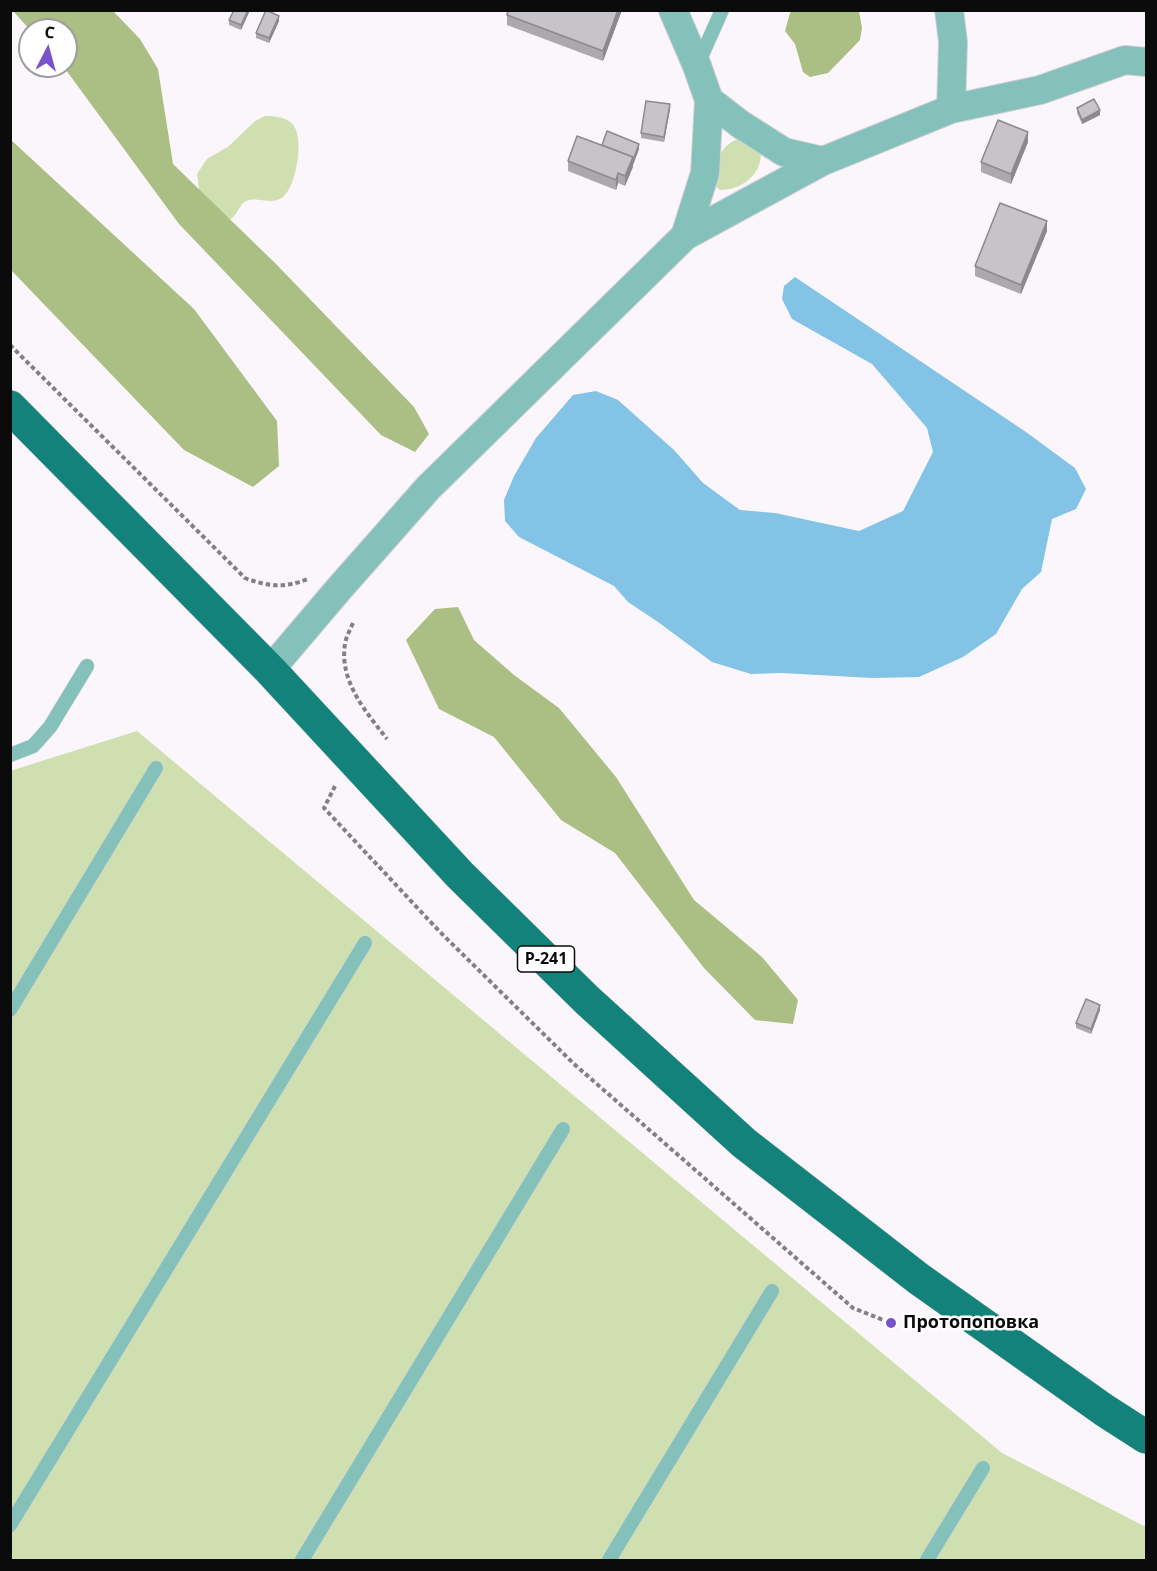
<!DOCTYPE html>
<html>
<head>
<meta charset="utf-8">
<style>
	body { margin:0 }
	#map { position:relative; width:1157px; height:1571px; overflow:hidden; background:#faf6fb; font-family:"Open Sans",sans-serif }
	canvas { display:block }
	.frame { position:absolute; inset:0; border:12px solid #0c0b0c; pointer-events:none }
	.north { position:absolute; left:18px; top:18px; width:60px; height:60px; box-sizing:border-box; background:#fff; border:2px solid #9e9d9e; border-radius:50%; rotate:6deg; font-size:16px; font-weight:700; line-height:24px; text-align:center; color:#0c0b0c }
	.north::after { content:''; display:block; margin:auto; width:21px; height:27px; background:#7853cc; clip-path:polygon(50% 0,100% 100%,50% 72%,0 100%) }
</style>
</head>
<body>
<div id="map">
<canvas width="1157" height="1571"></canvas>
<div class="frame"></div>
<div class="north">С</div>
</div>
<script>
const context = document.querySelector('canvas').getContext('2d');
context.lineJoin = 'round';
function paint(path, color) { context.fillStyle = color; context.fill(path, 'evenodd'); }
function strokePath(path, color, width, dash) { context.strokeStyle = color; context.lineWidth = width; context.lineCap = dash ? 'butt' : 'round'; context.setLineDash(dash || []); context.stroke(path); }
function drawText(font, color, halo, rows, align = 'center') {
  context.font = font + ' "Open Sans",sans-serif'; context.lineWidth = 5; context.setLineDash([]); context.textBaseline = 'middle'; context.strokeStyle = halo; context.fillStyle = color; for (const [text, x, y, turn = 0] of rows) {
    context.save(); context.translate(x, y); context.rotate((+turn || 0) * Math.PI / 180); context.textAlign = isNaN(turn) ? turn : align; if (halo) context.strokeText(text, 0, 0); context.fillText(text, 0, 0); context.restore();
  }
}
const green = new Path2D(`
	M265,116C275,116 288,117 294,126C304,141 296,186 283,197C271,206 258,196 246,201C239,204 238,216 228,221L200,196L197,174L207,159L229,146L255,121Z
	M736,140H744L761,154C761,175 741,190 720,190L714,185C717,168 717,147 736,140Z
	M137,731L1002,1453L1146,1527V1560H11L10,771Z`);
const forest = new Path2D(`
	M13,11H113L140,39L158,69L173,164L276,264L414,407L429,434L415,452L381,435L179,224L63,66H66V30H30Z
	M792,11H859L862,28L860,40L828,73L810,77L803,72L795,44L785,31L790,13Z
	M10,139L194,309L277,421L279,466L253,487L184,450L11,270Z
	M458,607L474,640L514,675L559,708L616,777L694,900L762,957L798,1000L793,1024L755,1020L704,968L615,853L561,820L494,737L439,709L406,640L435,609Z`);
const water = new Path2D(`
	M795,277L1026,432L1075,468L1086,489L1076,509L1052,519L1041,572L1022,589L996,634L963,657L919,677L872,678L781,673L751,674L712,662L658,622L628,602L614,586L519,537L505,521L504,500L514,476L536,438L573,395L596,391L618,400L674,450L703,483L740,510L775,513L859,531L903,511L933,452L927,428L872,364L792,319L782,299L784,286Z`);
const path = new Path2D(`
	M10,345L245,578C269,587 284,588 308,579
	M353,623C350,630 346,637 345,644C339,681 366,712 387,739
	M335,786L324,808L440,932L574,1064L853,1308L891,1323`);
const service = new Path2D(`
	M698,64L722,10
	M10,755L33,746L50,727L87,666
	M10,1010L156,768
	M10,1525L365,943
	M302,1560L563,1129
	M609,1560L772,1291
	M927,1560L983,1468`);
const minor = new Path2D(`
	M673,10L697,66L709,100L705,173L685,236
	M949,10L953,42L951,109
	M709,100L740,124L784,152L823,161
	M270,670L338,590L428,488L685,236L823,161L951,109L1040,90L1125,60L1146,62`);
const trunk = new Path2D(`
	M10,407L270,670L460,875L587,1000L744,1143L919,1279L1104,1410L1146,1437`);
const wall = new Path2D(`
	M234,10H250L241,30L229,25V20Z
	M508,10H622L603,61L507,25V15Z
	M279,21L269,43L256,38V33Z
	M1077,108L1100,115L1082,124L1077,113Z
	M670,109L664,142L641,138V133Z
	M1028,142L1011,184L981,172V162Z
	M602,145L639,149L625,186L618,183L616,190L568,171V161Z
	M1047,231L1021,294L975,276V266Z
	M1100,1010L1091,1034L1076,1028V1023Z`);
const shadedWall = new Path2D(`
	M248,10H250L241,30V25Z
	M618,10H622L603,61V51Z
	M279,16V21L269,43V38Z
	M670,104V109L664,142V137Z
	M1100,110V115L1082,124V120Z
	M1028,132V142L1011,184V174Z
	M639,144V149L633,165V160Z
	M633,157V167L625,186V176Z
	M618,173V183L616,190V180Z
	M1047,221V231L1021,294V285Z
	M1100,1005V1010L1091,1034V1029Z`);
const building = new Path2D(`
	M234,10H248L241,25L229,20Z
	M266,10L279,16L269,38L256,33Z
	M508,10H618L603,51L507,15Z
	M1094,99L1100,110L1082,120L1077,108Z
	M646,101L670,104L664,137L641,133Z
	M998,120L1028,132L1011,174L981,162Z
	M607,131L639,144L633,160V157L602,145Z
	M577,136L633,157L625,176L618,173L616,180L568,161Z
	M1000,203L1047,221L1021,285L975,266Z
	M1086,999L1100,1005L1091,1029L1076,1023Z`);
const markers = [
	[891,1323,6,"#7853cc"]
];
const shields = [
	[546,959,57]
];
const shieldNames = [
	["Р-241",546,959]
];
const poiNames = [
	["Протопоповка",903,1323]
];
paint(green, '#d0dfb0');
paint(forest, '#abbe83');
paint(water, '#83c3e6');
strokePath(service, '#d4d0d5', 15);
strokePath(minor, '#d4d0d5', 30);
strokePath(trunk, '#d4d0d5', 34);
strokePath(path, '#838083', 4, [4.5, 3]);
strokePath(service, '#84c1bb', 14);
strokePath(minor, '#84c1bb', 28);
strokePath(trunk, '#12827b', 33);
paint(wall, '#aba9ad');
paint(shadedWall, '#8b898d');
paint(building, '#c7c4c9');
strokePath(building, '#8b898d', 1.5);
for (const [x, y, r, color] of markers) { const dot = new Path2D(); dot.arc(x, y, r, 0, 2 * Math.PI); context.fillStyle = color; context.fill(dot); strokePath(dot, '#fff', 2); }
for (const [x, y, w] of shields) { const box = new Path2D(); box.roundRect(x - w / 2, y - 13, w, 26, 4.5); context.fillStyle = '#fff'; context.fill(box); strokePath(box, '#0c0b0c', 1.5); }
drawText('bold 16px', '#0c0b0c', null, shieldNames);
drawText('bold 18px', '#0c0b0c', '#fff', poiNames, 'left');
</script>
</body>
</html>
